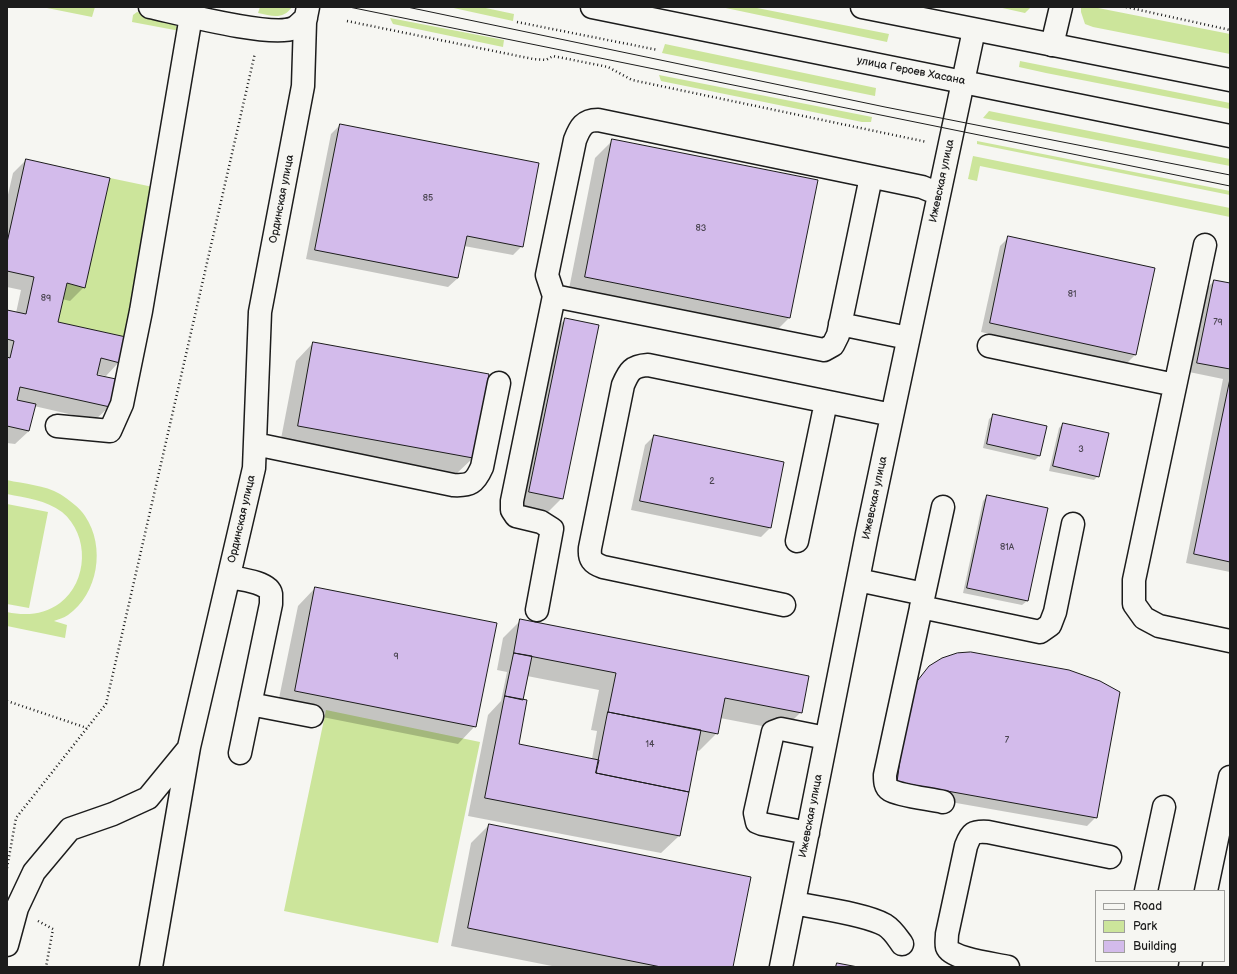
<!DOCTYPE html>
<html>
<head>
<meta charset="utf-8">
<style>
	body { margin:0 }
	#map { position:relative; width:1237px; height:974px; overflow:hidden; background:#f6f6f2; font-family:"Balsamiq Sans",sans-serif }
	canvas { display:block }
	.frame { position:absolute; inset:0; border:8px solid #1c1c1c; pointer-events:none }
	.legend { position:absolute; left:1095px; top:890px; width:130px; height:72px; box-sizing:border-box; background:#f6f6f2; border:1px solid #9f9f9c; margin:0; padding:5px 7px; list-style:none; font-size:12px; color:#1c1c1c }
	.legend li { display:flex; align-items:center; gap:8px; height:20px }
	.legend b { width:20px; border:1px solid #9f9f9c }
</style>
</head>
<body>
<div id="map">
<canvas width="1237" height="974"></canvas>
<div class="frame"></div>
<ul class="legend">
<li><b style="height:5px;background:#f6f6f2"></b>Road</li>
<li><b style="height:11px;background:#cce59b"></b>Park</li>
<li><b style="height:11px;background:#d3bbeb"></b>Building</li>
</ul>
</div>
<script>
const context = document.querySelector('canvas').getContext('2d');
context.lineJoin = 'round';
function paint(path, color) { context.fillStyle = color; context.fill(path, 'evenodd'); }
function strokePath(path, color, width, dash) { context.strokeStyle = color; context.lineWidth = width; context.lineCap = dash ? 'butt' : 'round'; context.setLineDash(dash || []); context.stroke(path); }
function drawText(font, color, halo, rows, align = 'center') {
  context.font = font + ' "Balsamiq Sans",sans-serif'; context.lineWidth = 3; context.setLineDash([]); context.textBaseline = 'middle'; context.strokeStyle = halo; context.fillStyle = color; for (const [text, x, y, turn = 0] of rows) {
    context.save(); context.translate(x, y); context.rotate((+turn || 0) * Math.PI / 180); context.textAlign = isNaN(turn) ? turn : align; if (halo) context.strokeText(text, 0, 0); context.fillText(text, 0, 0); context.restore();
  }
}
const green = new Path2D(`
	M42,7H95L92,17Z
	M260,7H292C283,20 272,16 258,13Z
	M449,7H481L514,14L513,21Z
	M721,7H752L889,34L887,42Z
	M998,7H1031L1025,13Z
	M1081,7H1093L1230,34V54L1093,27L1085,24L1081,12Z
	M137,12C153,16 171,16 180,31L132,22L133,15Z
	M390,18L504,40L503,47L393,24Z
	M665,44L876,88L875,96L662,53Z
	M1020,61L1230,103V109L1046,73L1019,67Z
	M659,75L872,117L871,122H862L661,81Z
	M989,111L1230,159V166L983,118Z
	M977,141L1230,191V195L977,144Z
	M973,156L1230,208V217L980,166L977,181L968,179Z
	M110,178L153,187L126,337L58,322L67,283L85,287Z
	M7,480C24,484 45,485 60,494C69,500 80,508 85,516C106,547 98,594 68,615C64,618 58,619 54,621L67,625L65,638L7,626V612C25,616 44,615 60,603C88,582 90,535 62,512C46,500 26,498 7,494Z
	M7,504L48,512L29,608L7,604Z
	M326,710L480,742L438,943L284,911Z`);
const shadow = new Path2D(`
	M340,125L522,246L513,255L464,246L458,278L448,287L306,259L331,134Z
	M613,140L817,181L789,318L771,336L568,294L595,158Z
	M26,160L84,287L70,301L62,299L57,322L119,362L106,376L97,374L109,407L95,420L34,406L29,431L15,444L7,443V311L16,313L21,290L7,287V199L13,173Z
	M1009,237L1136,354L1126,364L981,332L1000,246Z
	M1214,281L1230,284V572L1186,563L1223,379L1189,372L1205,290Z
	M566,319L562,498L548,512L516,505L552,332Z
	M313,343L473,458L455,475L280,444L296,361Z
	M994,415L1046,427L1039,456L1035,460L983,448L989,419Z
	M1063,424L1098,476L1094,480L1049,471L1059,428Z
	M654,436L770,528L761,537L631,510L645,445Z
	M987,496L1046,509L1027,601L1022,605L963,593L983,501Z
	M315,588L475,726L458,744L277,708L298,606Z
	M521,620L801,712L783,730L720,718L717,733L699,751L696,750L679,836L661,853L468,816L488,715L501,701L507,672L497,670L503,638ZM527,676L599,690L591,730L597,731L592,759L517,745L521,700Z
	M929,667L1096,817L1087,826L888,791L905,695Z
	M489,825L732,967H557L451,946L471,843Z`);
const building = new Path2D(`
	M340,124L539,163L523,247L467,236L458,278L315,250Z
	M612,139L818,180L790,318L585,277Z
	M26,159L110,178L85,288L67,283L58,322L126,337L120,363L101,358L97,375L116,379L110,407L20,387L17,400L36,404L29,431L7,426V357L10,358L14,341L7,339V310L26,314L34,277L7,271V243Z
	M1008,236L1155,268L1136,355L990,323Z
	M1214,280L1230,283V369L1197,363Z
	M565,318L599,325L563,499L529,492Z
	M313,342L489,374L473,458L298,426Z
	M1230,379V562L1194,554Z
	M993,414L1047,426L1040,456L987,444Z
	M1063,423L1109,433L1099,477L1053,466Z
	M654,435L784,462L771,528L640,501Z
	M987,495L1048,508L1028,601L967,588Z
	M315,587L497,623L476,727L295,691Z
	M520,619L809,676L802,713L725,698L718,734L608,712L616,673L514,653Z
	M971,652L1069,670L1100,681L1120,692L1097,818L897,782L908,700L914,685L929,666L942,658L957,653Z
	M514,653L532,656L523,700L505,696Z
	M505,696L527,700L519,744L599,760L596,773L689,792L680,836L485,798Z
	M608,712L701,730L689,792L596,773Z
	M489,824L751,877L733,967H661L468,928Z
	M837,963L858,967H836Z`);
const path = new Path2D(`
	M1126,7L1230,30
	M347,21L533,59L546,60L553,56L608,67L632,80L927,142
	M517,22L658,50
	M7,701L87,728
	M7,868L16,818L106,704L255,53
	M38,921L53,929L46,967`);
const minor = new Path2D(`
	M150,7C178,13 272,38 294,28C298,26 302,21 306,18
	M1052,45L1061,7
	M1205,245L1134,580V604L1144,618L1159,626L1230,641
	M554,296L824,350L833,345L838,335L871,177
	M840,324L908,338
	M989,346L1175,385
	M57,426L110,431L122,404L141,311L191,16
	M255,444L453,485C470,486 475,483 482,467L499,383
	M797,541L826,402
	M229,577C239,579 269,582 271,594C271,597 271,601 271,604L240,753
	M858,580L924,594L943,507
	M924,594L885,775C885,781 885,787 890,790C900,796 931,799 943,802
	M784,605L603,567C592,563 589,559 590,548L623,385C629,371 632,366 648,365L892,415
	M921,607L1040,632L1050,625L1055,612L1073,524
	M537,610L552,529L541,522L516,516L512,510V501L554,296L547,275L575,140C580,127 584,120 598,120L922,187L939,194
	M250,704L312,716
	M808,833L762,824L757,822L755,813L773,732L781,729L826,738
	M1146,891L1164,807
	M1206,891L1230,777
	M794,903C818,908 866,914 885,925C893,930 897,937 902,944
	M7,945L17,908L34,872L70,829L113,814L148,798L189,748
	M151,967L189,747L254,468L260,312L303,86L305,22L308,7
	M781,967L867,534L974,30
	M1008,967C995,964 951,959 947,947C946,943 947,938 947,934L966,846C971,833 973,831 988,832L1110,857
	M1190,967L1191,961`);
const major = new Path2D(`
	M592,7L1230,136
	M862,7L1230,80`);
const tram = new Path2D(`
	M349,7L1230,186
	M407,7L885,107L1230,175`);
const numberNames = [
	["85",428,199],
	["83",701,229],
	["81",1072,295],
	["89",46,299],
	["79",1218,323],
	["3",1081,450],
	["2",712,482],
	["81А",1007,548],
	["9",396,657],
	["7",1007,741],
	["14",650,745]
];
const streetNames = [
	["улица Героев Хасана",911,71,11],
	["Ижевская улица",942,181,-78],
	["Ординская улица",282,199,-79],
	["Ижевская улица",875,498,-78],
	["Ординская улица",242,519,-77],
	["Ижевская улица",811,816,-79]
];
paint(green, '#cce59b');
paint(shadow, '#0003');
paint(building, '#d3bbeb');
strokePath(building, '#1c1c1c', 1);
strokePath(minor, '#1c1c1c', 25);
strokePath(major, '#1c1c1c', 25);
strokePath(path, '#1c1c1c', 2.5, [1, 3]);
strokePath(minor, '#f6f6f2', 22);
strokePath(major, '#f6f6f2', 22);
strokePath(tram, '#1c1c1c', 1);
drawText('9px', '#4a4450', null, numberNames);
drawText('11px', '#1c1c1c', '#f6f6f2', streetNames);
</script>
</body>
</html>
